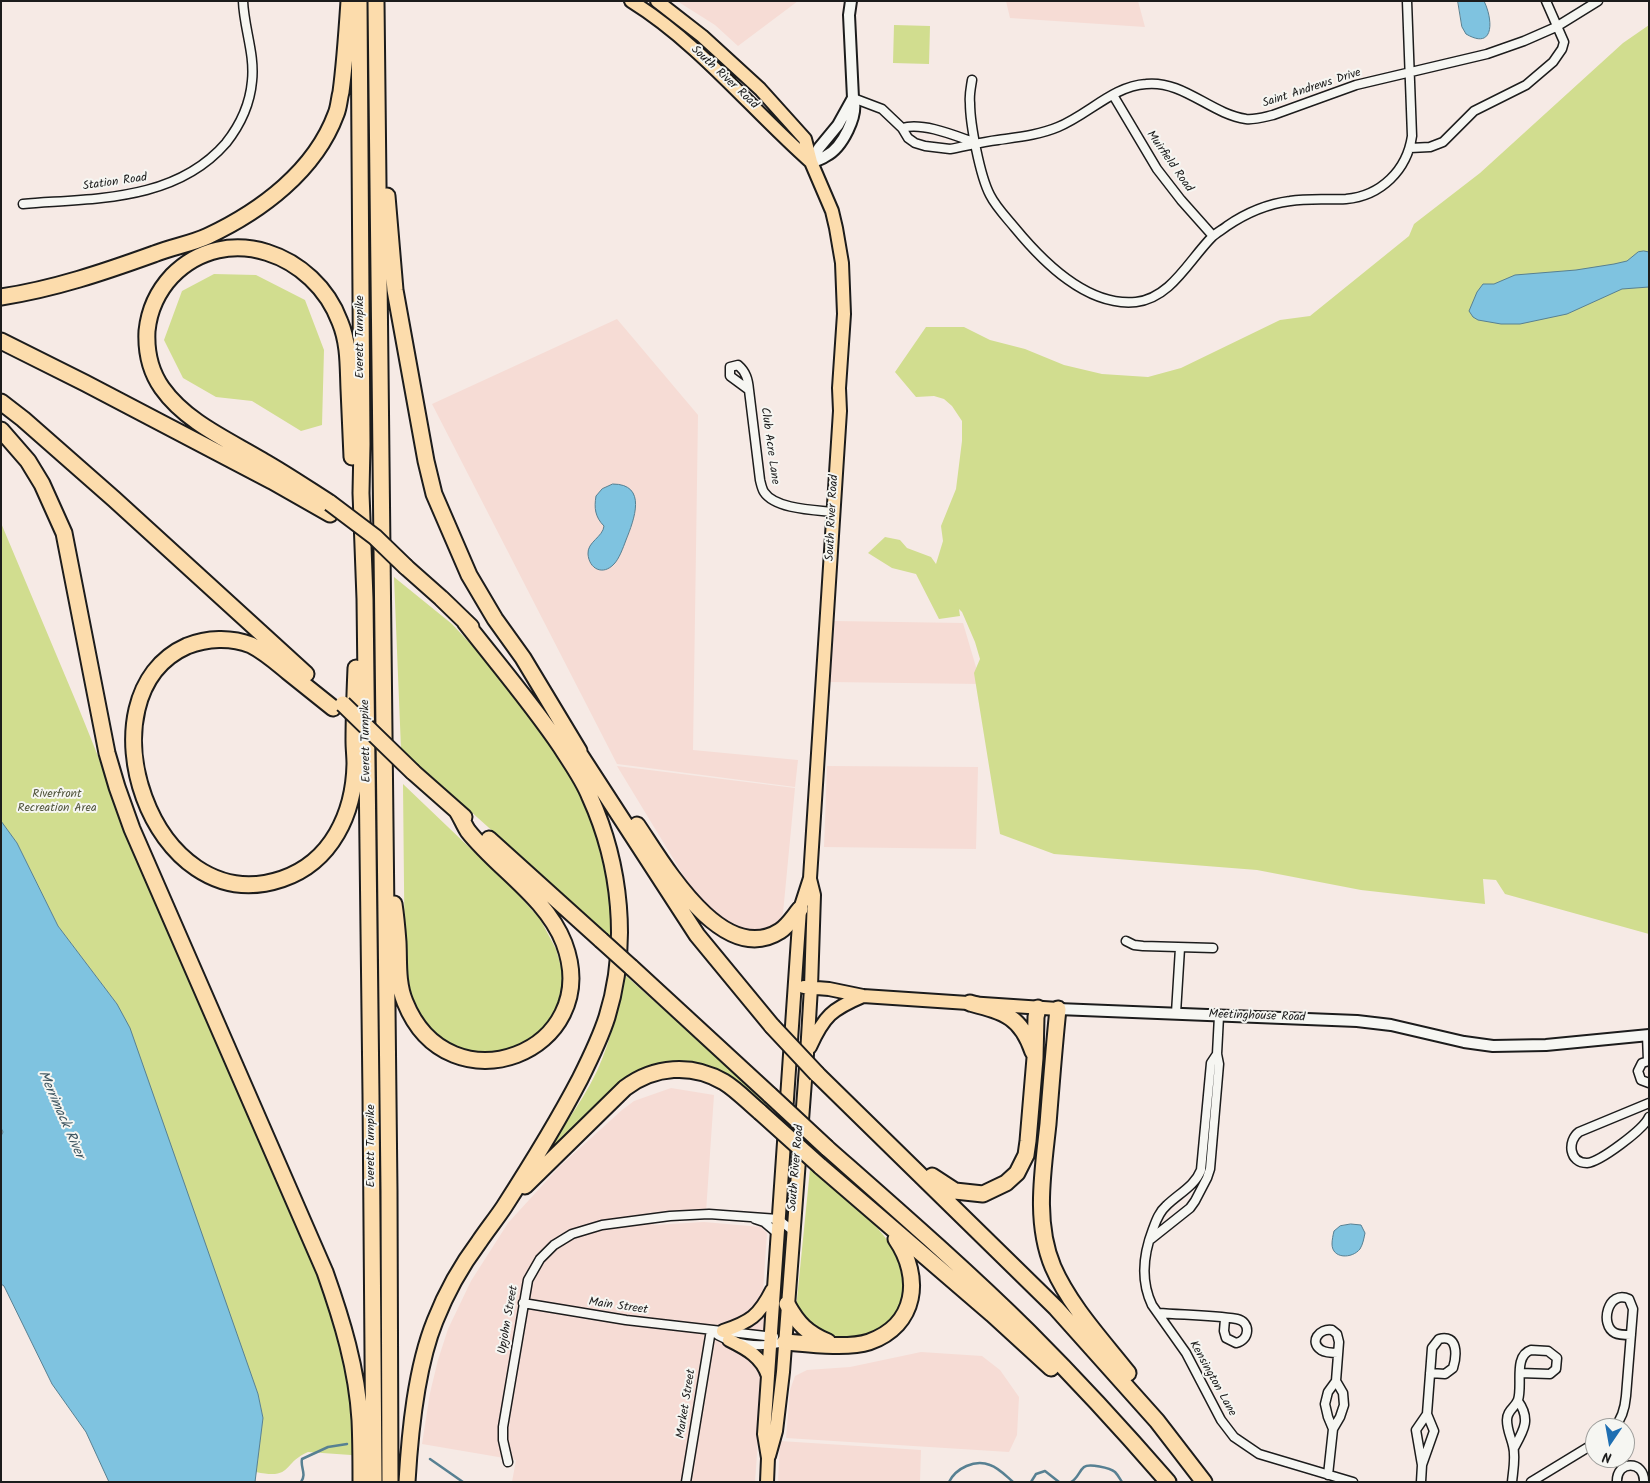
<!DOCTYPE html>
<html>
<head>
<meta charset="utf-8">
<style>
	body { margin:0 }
	#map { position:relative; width:1650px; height:1483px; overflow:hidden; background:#f6eae5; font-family:Kalam,sans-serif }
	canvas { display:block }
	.frame { position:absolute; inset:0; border:2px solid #1c1c1c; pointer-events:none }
	.north { position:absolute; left:1585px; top:1418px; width:50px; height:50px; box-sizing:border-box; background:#f6f6f2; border:1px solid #9f9f9c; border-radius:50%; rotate:192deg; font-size:14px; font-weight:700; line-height:20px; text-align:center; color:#1c1c1c }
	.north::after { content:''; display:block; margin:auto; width:18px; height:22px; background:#1f6fb2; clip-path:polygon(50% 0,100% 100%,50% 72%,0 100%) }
</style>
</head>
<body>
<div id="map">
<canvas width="1650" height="1483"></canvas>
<div class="frame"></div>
<div class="north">N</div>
</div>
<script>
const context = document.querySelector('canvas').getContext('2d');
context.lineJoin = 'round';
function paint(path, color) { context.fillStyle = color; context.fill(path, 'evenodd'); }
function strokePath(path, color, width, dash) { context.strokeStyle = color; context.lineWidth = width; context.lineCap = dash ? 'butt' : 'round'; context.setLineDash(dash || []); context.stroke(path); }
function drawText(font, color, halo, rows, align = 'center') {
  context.font = font + ' Kalam,sans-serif'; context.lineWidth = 4; context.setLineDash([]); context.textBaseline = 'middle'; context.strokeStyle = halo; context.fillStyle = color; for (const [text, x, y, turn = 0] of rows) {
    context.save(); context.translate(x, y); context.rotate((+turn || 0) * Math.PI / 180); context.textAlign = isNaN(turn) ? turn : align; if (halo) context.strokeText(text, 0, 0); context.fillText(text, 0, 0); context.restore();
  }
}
const built = new Path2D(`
	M677,1H798L738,46L715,25Z
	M1006,1H1138L1145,27L1010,18Z
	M617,319L698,415L693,750L798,760L795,787L617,764L432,404Z
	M834,621L963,623L981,684L829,682Z
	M617,766L795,788L783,913L777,924L764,931L745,933L705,911Z
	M827,766L978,767L976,849L824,847Z
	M671,1088L714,1095L706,1212L653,1214L654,1225L704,1222L761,1227L767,1233L763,1292L767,1315L755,1482H512L516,1460L422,1444L430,1393L438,1360L448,1329L471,1281L508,1223L559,1167L622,1110L634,1101Z
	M921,1352L982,1356L1000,1370L1019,1397L1017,1435L1009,1452L786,1438L790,1390L795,1376L807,1370L850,1367Z
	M780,1441L921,1450L920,1482H778Z`);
const green = new Path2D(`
	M894,25L930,26L929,64L893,63Z
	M1649,25V934L1505,894L1496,880L1483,879L1485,904L1361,890L1257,870L1054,854L1000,834L974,673L980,659L975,642L962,612L959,609L960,616L939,619L916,574L892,568L868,553L885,537L900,540L907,548L931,557L936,564L943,541L941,526L956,489L962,441V421L952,406L944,399L934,396L916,397L895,372L926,327H964L990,340L1025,349L1064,365L1102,374L1148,377L1181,368L1280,320L1310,316L1409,236L1414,224L1480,173L1623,43Z
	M214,274L256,275L305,300L324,350L322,425L301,431L252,401L216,397L183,378L164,340L182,291Z
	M1,523L77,704L137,853L347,1342L361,1458L351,1455L308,1452C282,1463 293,1480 256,1472L263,1418L258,1394L117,1004L58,926L17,843L1,821Z
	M394,577L452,624L507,683L553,747L591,815L610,894L613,939L401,749Z
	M403,784L515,891L540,919L556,949L564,977L558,1003L549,1024L536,1035L509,1051L484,1054L450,1047L425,1028L405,984Z
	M625,975L773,1108L771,1114L729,1077L706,1066L689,1062L651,1067L535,1165C557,1135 581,1105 597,1071C611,1041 618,1007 625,975Z
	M810,1169C843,1195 880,1222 900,1260C902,1264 906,1269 907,1273C907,1277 906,1281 905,1285C904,1289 904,1295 903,1300C892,1331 849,1347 820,1333C811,1329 803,1317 796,1309Z`);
const water = new Path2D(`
	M1458,1H1484C1493,19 1495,51 1466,34L1462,27Z
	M1644,251L1649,252V287L1622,289L1567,314L1520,324H1501L1478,320L1473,317L1469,311L1477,292L1483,284H1494L1515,275L1576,270L1614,264L1627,261L1638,252Z
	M613,484C648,484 634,520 626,540C623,548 619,559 614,564C603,576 589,569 588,554C587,542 603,537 604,526C595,517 594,508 596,496L602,489Z
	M1,821L17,843L58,926L117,1004L130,1028L258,1394L263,1418L255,1482H109L86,1432L52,1384L4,1286L1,1284V1136L3,1132L1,1128Z
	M1351,1224L1361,1225L1365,1233C1364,1238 1363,1244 1360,1249C1352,1259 1332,1259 1332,1244C1332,1240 1333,1235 1334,1231L1340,1226Z`);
const stream = new Path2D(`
	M430,1459L463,1482
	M301,1482C307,1474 300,1467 302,1459L328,1447L347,1444
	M949,1482C956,1468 975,1459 990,1465C999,1468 1006,1476 1013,1482
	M1031,1482L1036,1474L1045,1471L1059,1482
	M1071,1482C1078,1478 1079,1471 1084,1467C1089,1463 1110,1468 1115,1472C1118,1475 1120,1479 1122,1482`);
const minor = new Path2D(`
	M972,80C971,87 969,95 970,103C970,124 980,176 990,195C996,207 1006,217 1015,228C1043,262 1087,307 1136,302C1171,298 1189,260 1212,237C1216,233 1222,230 1227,226C1246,213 1267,204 1290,201C1308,198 1327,200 1346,199C1381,196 1407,170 1412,136L1407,1
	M1113,95L1157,169L1181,200L1213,236
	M853,98L882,109L902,128L908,138L915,143L925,146L950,149C966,146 982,142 998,140C1019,137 1039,135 1058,127C1088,115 1113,86 1146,84C1183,80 1211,114 1246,119C1255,120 1264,117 1273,115L1356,85L1487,54L1524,41L1556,27L1598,1
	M902,128C924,122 956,136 976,143
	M1410,148L1430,147L1443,142L1474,111L1526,85L1553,62L1562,49L1564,42L1546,1
	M23,204C94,198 175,202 226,143C241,124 250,104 252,81C255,54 244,28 243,1
	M738,365C746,372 748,379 749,390L730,376V367Z
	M749,390L760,480C761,484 762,489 764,492C775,509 814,510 833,512
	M1126,941L1134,945L1143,946L1213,948
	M1176,1013L1180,948
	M1647,1035L1648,1061
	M1217,1054L1211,1063L1201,1170C1195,1186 1178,1194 1166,1206C1159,1212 1156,1221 1153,1229C1143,1255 1140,1280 1152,1305L1186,1353L1221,1420L1234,1437L1259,1454L1353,1482
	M1649,1061L1642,1063L1638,1071L1641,1080L1649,1083
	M1649,1103L1579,1132C1567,1141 1569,1163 1587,1163C1600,1162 1644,1129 1649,1117
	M755,1219L764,1222L777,1233
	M1151,1239L1190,1208L1195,1201L1207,1178L1210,1169L1219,1064L1217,1054L1219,1016
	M523,1303L626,1320L774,1337
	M1158,1313C1184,1315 1211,1315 1237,1319C1251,1322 1250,1340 1236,1343L1226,1338L1224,1331L1225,1319
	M711,1330C729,1346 762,1348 785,1342
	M1614,1428C1622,1419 1625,1408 1626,1396L1633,1309L1629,1299C1608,1289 1599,1325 1615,1333C1619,1335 1626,1335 1631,1335
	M1333,1429L1328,1417L1325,1404L1328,1392L1336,1381L1339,1342L1337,1334L1332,1330C1319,1328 1309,1342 1321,1350C1326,1353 1333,1353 1338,1353
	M1514,1448C1524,1430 1531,1419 1518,1401
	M508,1462L503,1440V1427L528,1280L540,1259L554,1245L572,1234L602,1225L670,1216L709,1214L778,1219L793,1231
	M1422,1465L1434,1431L1427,1414L1432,1348L1439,1339C1458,1334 1457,1355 1453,1368L1445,1374L1430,1373
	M1328,1475L1333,1429L1340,1417L1344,1405L1343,1393L1336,1381
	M686,1482L711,1330
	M1421,1482L1422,1465L1416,1430L1427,1414
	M1512,1482C1513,1471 1516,1457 1513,1446C1511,1437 1507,1430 1507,1420C1507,1410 1515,1408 1518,1400C1523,1385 1513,1356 1531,1350L1548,1351L1557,1358L1556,1369L1550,1374L1520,1373
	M1531,1482L1595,1443
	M1617,1482C1616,1460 1645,1460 1644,1482`);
const tertiary = new Path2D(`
	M811,162C816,161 822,159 826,156C842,148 859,115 853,98L849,15L851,1
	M811,162L819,148L838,125L853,98
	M1058,1009L1357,1021L1391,1025L1464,1042L1493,1046L1546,1045L1649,1035`);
const primary = new Path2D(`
	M631,1C700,44 751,109 811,162
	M657,1L702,36L760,89L805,139L811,162L832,211L836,228L842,263L844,314L839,388L840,411L810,878L800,909L764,1434L768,1458L767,1482
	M804,987L829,989L863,996L1058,1009
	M810,1047C824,1016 832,1009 863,996
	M723,1331C750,1322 759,1316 772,1290
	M729,1340C747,1349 762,1357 768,1376
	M769,1456L776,1431L783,1372L807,1054L811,987L814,895L810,879`);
const motorway = new Path2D(`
	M359,1L362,444L361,493L365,599L371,1095L374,1482
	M376,1L389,1190L390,1482
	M387,196L395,290L426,461L434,494L469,575L495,619L523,658L579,751
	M1,297C54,289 104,272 154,254C171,247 191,244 208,236C261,211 315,171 336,114C339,107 339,99 341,92C345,62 347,31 349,1
	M1,341L85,383L272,481L330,514
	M1,402L23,419L114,499L306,674
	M1,430L28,461L42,484L64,533L107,753L117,787L132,829L325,1272C342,1320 357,1369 360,1420C361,1441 361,1461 361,1482
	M330,503C308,489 286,474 263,461C228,440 186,422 162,388C150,371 146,351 147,331C149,311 158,291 172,276C227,220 315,254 340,322C349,344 348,366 349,389C350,412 351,435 352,457
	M406,567L441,598L471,627
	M333,708C318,696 303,684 288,672C276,662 265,652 251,645C231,637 207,638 187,646C77,695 151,923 282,879C332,862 354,813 355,764C355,756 354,749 354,741C354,717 355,692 356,668
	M573,744L697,935L772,1026
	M413,772L464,817
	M637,825C663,863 722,968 780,931C788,926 794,916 800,909
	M489,839L601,940
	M394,904C396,917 397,929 398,942C399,962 397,983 405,1002C449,1112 605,1052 564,943C546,897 498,869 468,831C464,825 461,817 457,811
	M631,967L770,1095
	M970,1003C1004,1012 1021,1016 1033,1052
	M1058,1009C1054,1047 1051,1086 1048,1124C1043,1171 1034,1222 1053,1267C1070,1306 1102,1340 1128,1373
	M817,1074L1056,1308L1157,1421L1204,1482
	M827,1148C895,1208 964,1268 1029,1332C1077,1380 1123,1430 1168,1482
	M820,1166L992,1314L1051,1368
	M932,1176L955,1191L983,1194L1006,1183L1017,1173L1026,1155L1028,1141L1035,1058L1036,1017L1038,1008
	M525,1186L625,1088C654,1066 692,1063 724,1082C737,1090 748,1102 760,1112
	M787,1304C798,1324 807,1333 828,1342
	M785,1342C808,1344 848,1349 869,1342C917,1325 922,1277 896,1239
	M407,1482C410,1431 416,1368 435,1321C446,1293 461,1266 479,1242C487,1230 496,1219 504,1207C531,1165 557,1123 580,1079C590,1059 600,1039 607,1017C629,946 621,865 590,797C583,779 571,763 561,747C532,704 497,663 465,622`);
const motorwayBridge = new Path2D(`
	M330,503L375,537L406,567
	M343,704L413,772
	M601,940L631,967
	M772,1026L817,1074
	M770,1095L827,1148
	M760,1112L820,1166`);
const streetNames = [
	["South River Road",724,78,43],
	["Saint Andrews Drive",1312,89,-18],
	["Muirfield Road",1169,162,55],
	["Station Road",115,183,-8],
	["Everett Turnpike",361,337,-90],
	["Club Acre Lane",769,446,82],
	["South River Road",833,518,-87],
	["Everett Turnpike",367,741,-91],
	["Meetinghouse Road",1257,1017,2],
	["Everett Turnpike",372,1146,-90],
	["South River Road",797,1168,-85],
	["Main Street",618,1307,8],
	["Upjohn Street",509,1320,-80],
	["Kensington Lane",1212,1379,61],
	["Market Street",687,1404,-81]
];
const parkNames = [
	["Riverfront",57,795],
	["Recreation Area",57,809]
];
const waterNames = [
	["Merrimack River",60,1115,66]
];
paint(built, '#f6dcd5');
paint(green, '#d1dd8f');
paint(water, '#7fc3e0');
strokePath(water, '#578092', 1);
strokePath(stream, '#578092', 2.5);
strokePath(minor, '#1c1c1c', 11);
strokePath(tertiary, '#1c1c1c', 14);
strokePath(primary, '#1c1c1c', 16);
strokePath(motorway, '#1c1c1c', 19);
strokePath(minor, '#f6f6f2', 8);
strokePath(tertiary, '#f6f6f2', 10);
strokePath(primary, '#fcdcac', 12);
strokePath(motorway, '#fcdcac', 15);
strokePath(motorwayBridge, '#1c1c1c', 19, []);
strokePath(motorwayBridge, '#fcdcac', 15);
drawText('12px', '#1c1c1c', '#f6f6f2', streetNames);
drawText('12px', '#52563e', '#f6f6f2', parkNames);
drawText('italic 14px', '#3f5661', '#f6f6f2', waterNames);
</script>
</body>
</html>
